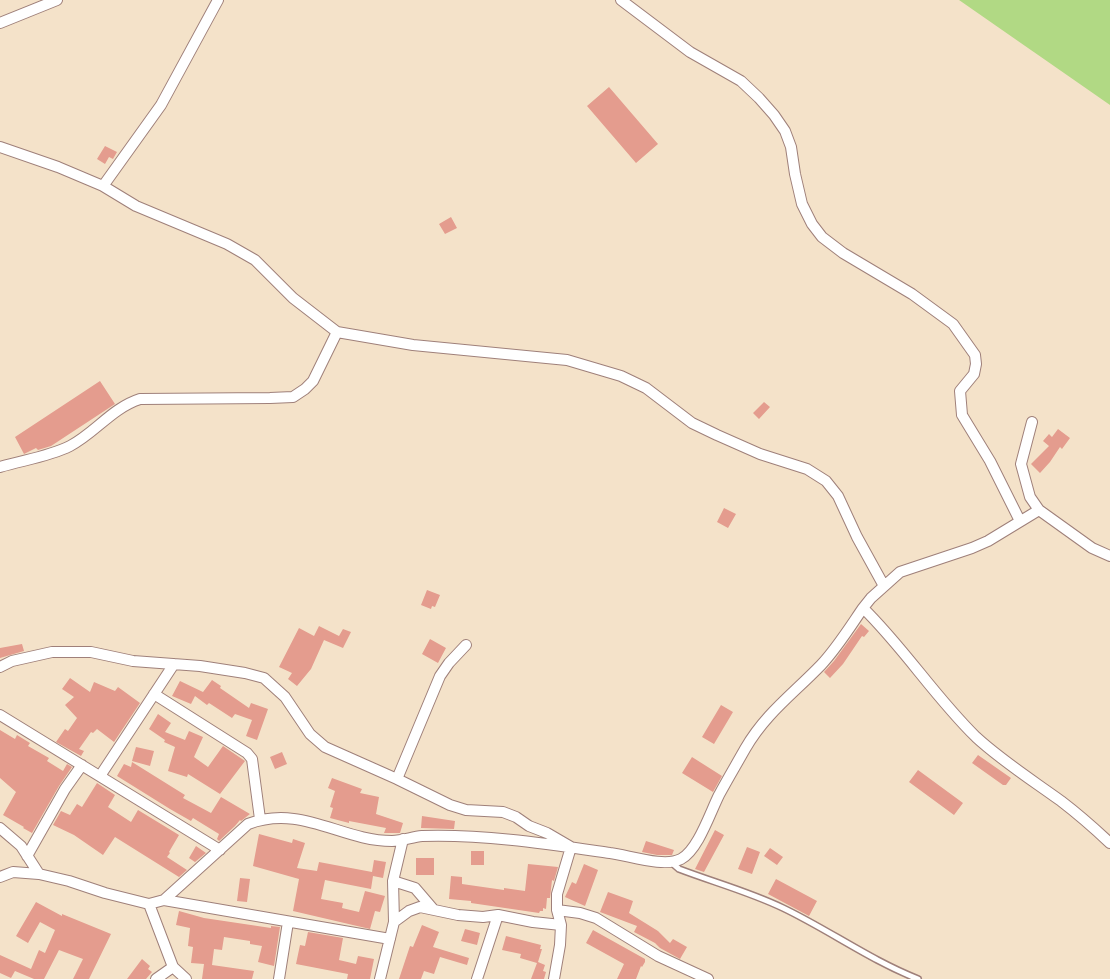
<!DOCTYPE html>
<html>
<head>
<meta charset="utf-8">
<style>
	body { margin:0 }
	canvas { display:block; background:#f4e2c9 }
</style>
</head>
<body>
<canvas width="1110" height="979"></canvas>
<script>
const context = document.querySelector('canvas').getContext('2d');
context.lineJoin = 'round';
function paint(path, color) { context.fillStyle = color; context.fill(path, 'evenodd'); }
function strokePath(path, color, width, dash) { context.strokeStyle = color; context.lineWidth = width; context.lineCap = dash ? 'butt' : 'round'; context.setLineDash(dash || []); context.stroke(path); }
const green = new Path2D(`
	M959,0H1110V105Z`);
const building = new Path2D(`
	M609,87L658,144L636,163L587,106Z
	M105,146L117,152L113,159L109,157L105,164L97,159Z
	M451,217L457,228L445,234L439,224Z
	M100,381L115,404L51,446L38,450L36,448L24,454L15,437Z
	M764,402L770,407L759,419L753,413Z
	M1058,429L1070,438L1062,449L1060,447L1050,462L1040,473L1031,464L1049,446L1043,441L1049,434L1052,437Z
	M724,508L736,514L728,528L717,522Z
	M427,590L440,595L435,607L432,606L431,609L421,605Z
	M861,624L869,631L864,637L862,636L843,664L830,678L824,672L834,661Z
	M319,626L339,636L343,629L351,632L343,648L324,640L311,669L297,686L288,679L292,673L279,667L299,628L314,636Z
	M430,639L446,648L438,663L422,654Z
	M22,644L24,651L0,658V648Z
	M70,678L90,692L94,682L115,691L118,687L140,703L114,742L97,729L93,733L91,732L79,749L84,751L81,756L56,742L65,729L68,731L77,718L65,705L74,697L62,689Z
	M212,680L221,686L220,688L249,708L251,703L268,709L257,740L246,736L252,720L235,714L232,718L209,703L207,705L195,696L191,704L172,696L180,681L203,692Z
	M721,705L733,712L714,744L702,737Z
	M158,714L171,723L165,732L185,740L189,731L203,737L194,757L208,767L223,746L245,761L220,794L188,774L187,777L168,771L175,747L164,742L165,740L149,729Z
	M0,730L15,739L17,735L30,743L28,746L49,758L47,761L63,771L67,764L72,767L59,786L32,833L23,828L24,827L3,815L16,792L0,778Z
	M136,747L154,751L150,766L132,761Z
	M282,752L287,764L275,769L270,757Z
	M978,755L1011,778L1006,785H1003L972,763Z
	M692,757L722,776L713,792L682,773Z
	M132,762L185,795L183,798L211,813L221,797L250,814L241,821L240,820L235,826L219,841L217,839L219,834L193,818L191,821L170,809L117,776L124,764L131,767Z
	M918,770L963,803L954,815L909,782Z
	M332,778L362,789L360,793L379,797L376,814L403,823L400,833H384L386,828L349,821V823L330,818L333,808L330,807L335,791L328,788Z
	M97,783L115,795L108,807L131,822L138,810L179,835L169,852L170,853L167,857L187,870L179,877L115,837L103,855L74,835L53,825L61,811L70,815L77,804L82,807Z
	M422,816L455,821L454,829L421,828Z
	M715,830L724,835L704,872L695,869Z
	M259,834L292,843L293,839L305,843L297,868L317,871L319,862L372,872L374,860L386,862L383,878L373,876L371,889L325,880L321,899L343,903L342,908L359,912L365,891L385,896L380,912L375,911L370,929L293,911L299,879L253,866Z
	M646,841L674,850L672,855H657L642,852Z
	M196,846L206,853L195,862L189,858Z
	M747,847L760,852L752,874L738,869Z
	M770,848L783,857L777,865L764,856Z
	M471,851H484V865H471Z
	M416,858H434V875H416Z
	M528,864L558,867L554,881L552,880L550,898H547L546,909L543,908V911H540L539,913L471,903V901L449,899L451,876L462,877V884L504,890V888L525,891Z
	M584,864L598,870L585,906L565,897L572,882L576,884Z
	M240,878L250,879L247,902L237,901Z
	M776,879L817,901L809,916L768,894Z
	M608,892L633,901L629,913L658,931L670,943L673,939L687,947L680,959L660,948L655,943L634,932L637,926L600,912Z
	M36,902L62,916V914L111,934L89,979H73L83,959L59,950L44,979H34L15,971L11,978L0,973V955L31,969L39,950L45,953L55,930L40,922L28,943L16,936Z
	M179,911L204,918L271,928V926L280,927L274,966L258,962L262,946L250,944V941L224,937L222,950L214,949L212,965L254,971L252,979H202L204,964L191,963L193,947L188,946L190,928L176,925Z
	M422,925L439,932L433,947L469,958L467,965L440,957L434,974L424,971L421,979H399L410,946L413,947Z
	M465,929L480,933L477,945L461,941Z
	M593,930L645,959V962L642,967L641,966L636,979H617L624,964L586,943Z
	M308,932L343,938L339,960L356,964L358,956L374,959L370,979H347L348,974L296,964L300,945L305,946Z
	M506,936L541,945L540,949H542L538,962L545,965L543,971L546,972L544,979H531L537,963L520,958L521,954L502,950Z
	M142,959L150,966L148,969L152,972L146,979H127Z`);
const service = new Path2D(`
	M671,862L679,869C713,882 750,892 783,908C829,930 870,960 918,979`);
const minor = new Path2D(`
	M621,0L690,52L741,81L759,98L774,115L785,131L791,147L795,174L802,204L812,224L822,237L843,253L912,294L953,324L975,355L976,364L974,374L960,391L962,415L990,461L1020,521
	M0,23L57,0
	M0,147L58,167L103,186L136,206L227,244L255,260L293,298L337,332L413,345L567,360L621,376L646,388L692,423L717,435L760,454L807,469L826,481L838,496L857,537L884,586
	M103,186L161,105L218,0
	M1032,422L1021,464L1030,497L1039,510
	M0,467C23,460 48,457 70,446C95,433 112,408 140,399L270,398L293,397L305,389L313,381L337,332
	M1110,556L1092,548L1039,510L988,541L972,548L900,572L871,598L863,608C904,648 935,697 976,737C1002,761 1032,780 1061,801C1078,814 1094,828 1110,843
	M0,667L12,661L52,652H91L133,661L200,666L245,673L264,678L285,697L310,734L325,747L397,779L450,805L466,810L503,812L516,817L529,826L547,833L571,847L557,894V910L561,925L560,945L554,979
	M154,694L247,753L252,759L260,819
	M0,715L220,850
	M100,776L174,664
	M397,779L440,676L449,663L466,645
	M0,828L21,846L39,874
	M27,856L65,789L82,765
	M0,877L13,872L39,874L69,881L105,893L149,904L164,900L248,824C302,804 341,841 392,841C402,841 412,837 422,836C485,834 548,844 610,853C628,855 664,868 681,859C698,850 710,813 719,795C727,780 736,765 745,749C765,714 793,694 821,665C837,648 850,627 863,608
	M393,881L415,888L433,909
	M164,900L390,939
	M149,904L173,967L186,979
	M557,910L580,913L596,918L658,956L708,979
	M394,922L409,911L420,907L458,915L483,917L498,915L533,922L561,925
	M156,979L173,967
	M279,979L288,922
	M380,979L394,922L393,881L403,839
	M477,979L498,915`);
paint(green, '#b1d984');
paint(building, '#e49c8e');
strokePath(service, '#9f807a', 8);
strokePath(minor, '#9f807a', 12);
strokePath(service, '#fff', 5);
strokePath(minor, '#fff', 10);
</script>
</body>
</html>
